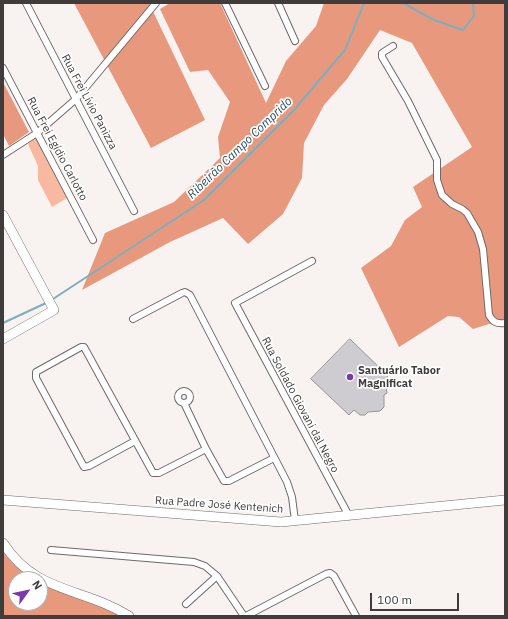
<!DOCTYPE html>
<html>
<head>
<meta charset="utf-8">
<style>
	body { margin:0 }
	#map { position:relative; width:508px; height:619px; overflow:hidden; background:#f8f3f0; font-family:"IBM Plex Sans",sans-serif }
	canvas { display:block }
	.frame { position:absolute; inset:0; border:4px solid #3f3c3b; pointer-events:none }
	.north { position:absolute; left:8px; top:571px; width:40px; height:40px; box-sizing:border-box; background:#fff; border:1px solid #b2b1b1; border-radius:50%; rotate:57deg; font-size:11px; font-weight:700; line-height:16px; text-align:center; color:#3f3c3b }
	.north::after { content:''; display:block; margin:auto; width:14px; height:18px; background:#7c38ac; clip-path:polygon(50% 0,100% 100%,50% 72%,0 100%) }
	.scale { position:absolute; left:370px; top:593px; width:89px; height:18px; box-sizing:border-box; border:2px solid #3f3c3b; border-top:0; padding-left:5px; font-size:12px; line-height:14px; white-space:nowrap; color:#3f3c3b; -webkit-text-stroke:3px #fff; paint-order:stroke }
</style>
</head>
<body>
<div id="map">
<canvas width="508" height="619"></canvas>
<div class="frame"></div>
<div class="north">N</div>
<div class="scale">100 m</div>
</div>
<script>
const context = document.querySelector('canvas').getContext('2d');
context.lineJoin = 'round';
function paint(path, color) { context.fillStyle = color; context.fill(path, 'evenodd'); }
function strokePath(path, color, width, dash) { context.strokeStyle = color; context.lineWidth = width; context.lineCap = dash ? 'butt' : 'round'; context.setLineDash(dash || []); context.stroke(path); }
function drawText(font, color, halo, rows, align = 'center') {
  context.font = font + ' "IBM Plex Sans",sans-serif'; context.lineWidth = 3.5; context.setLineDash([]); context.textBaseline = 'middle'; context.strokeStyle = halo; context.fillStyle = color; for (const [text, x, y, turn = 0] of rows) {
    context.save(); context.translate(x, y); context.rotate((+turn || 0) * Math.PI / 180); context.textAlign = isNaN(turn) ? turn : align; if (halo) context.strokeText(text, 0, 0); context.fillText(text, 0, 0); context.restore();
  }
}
const green = new Path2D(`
	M36,138L67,198L52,207L40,184L38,180V166L28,144Z`);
const forest = new Path2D(`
	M74,3H149L205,120L151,148Z
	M170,3H220L266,103L286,61L316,26L324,3H505V319L473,329L459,317L448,316L399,347L361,268L391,246L405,220L422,207L413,187L472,147L412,43L380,30L347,79L324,105L304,143L302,178L283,214L248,244L223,218L170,242L82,290L105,233L174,202L220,158L218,137L230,102L208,70L190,72L160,9Z
	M3,82L29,132L9,146L3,134Z
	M3,550L12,562L31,579H16V603H40V584L104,607L119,616H3Z`);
const stream = new Path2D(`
	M403,3L434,20L463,30L474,16L473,3
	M53,299L204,200L295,109L327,71L345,50L364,3
	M3,323L46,303`);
const building = new Path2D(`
	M350,339L388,376L382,383L386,387L387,393L384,395V407L380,411L368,412L365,415H360L354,410L349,415L311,379Z`);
const street = new Path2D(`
	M26,3L134,211
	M225,3L265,86
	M278,3L295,41
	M393,46L382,53V57L408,101L437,160V180L442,195L452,204L462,209L467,213L478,232L483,249L489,315C493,322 496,324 505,323
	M3,68L93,240
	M3,155L37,133L76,99L156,3
	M312,261L235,303L349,516
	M133,319L182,293L185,292L190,295L287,482L292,497L295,521
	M178 397a6 6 0 1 1 12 0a6 6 0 1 1-12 0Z
	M184,403L206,449L224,481H229L274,458
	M135,441L89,466L84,467L36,378V372L81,347H84L153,473H159L206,449
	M51,550L194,562L205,566L217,576L244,616
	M186,604L217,576
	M246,616L326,574L330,573L334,576L356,616`);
const secondary = new Path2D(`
	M3,215L54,310L3,339
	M3,500L281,522L505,500
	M3,543C36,594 83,587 129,616`);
const markers = [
	[350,377,4,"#7c38ac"]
];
const streetNames = [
	["Rua Frei Lívio Panizza",89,102,62],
	["Rua Frei Egídio Carlotto",57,149,62],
	["Rua Soldado Giovani dal Negro",300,405,62],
	["Rua Padre José Kentenich",219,505,4]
];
const poiNames = [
	["Santuário Tabor",358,371],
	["Magnificat",358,384]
];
const waterNames = [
	["Ribeirão Campo Comprido",240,148,-44]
];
paint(green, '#f9b9a1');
paint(forest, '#e8997d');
strokePath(stream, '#7caec1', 2);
paint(building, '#cfccd1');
strokePath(building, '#959297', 1);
strokePath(street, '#6f6a68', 8);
strokePath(secondary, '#6f6a68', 10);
strokePath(street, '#fff', 6);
strokePath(secondary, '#fff', 9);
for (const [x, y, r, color] of markers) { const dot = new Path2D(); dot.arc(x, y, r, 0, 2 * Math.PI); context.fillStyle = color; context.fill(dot); strokePath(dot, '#fff', 1.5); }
drawText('11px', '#3f3c3b', '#fff', streetNames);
drawText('bold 11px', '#3f3c3b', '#fff', poiNames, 'left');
drawText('italic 12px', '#275160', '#fff', waterNames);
</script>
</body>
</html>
